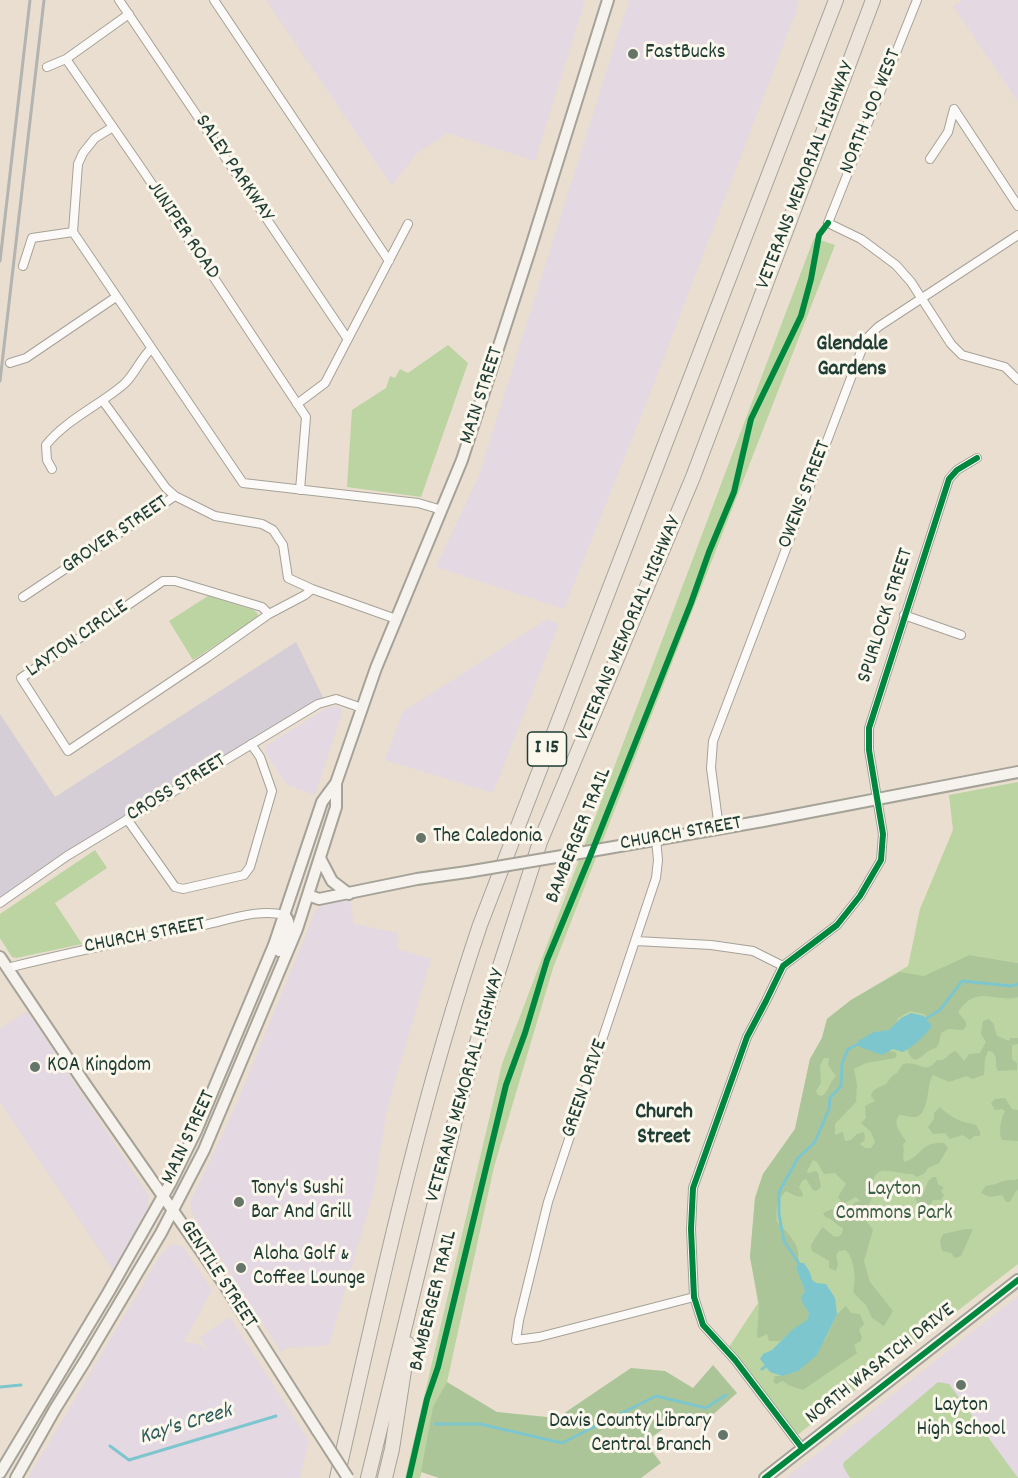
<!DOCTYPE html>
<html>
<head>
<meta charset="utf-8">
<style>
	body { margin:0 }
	canvas { display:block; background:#e9decf }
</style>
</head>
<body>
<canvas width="1018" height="1478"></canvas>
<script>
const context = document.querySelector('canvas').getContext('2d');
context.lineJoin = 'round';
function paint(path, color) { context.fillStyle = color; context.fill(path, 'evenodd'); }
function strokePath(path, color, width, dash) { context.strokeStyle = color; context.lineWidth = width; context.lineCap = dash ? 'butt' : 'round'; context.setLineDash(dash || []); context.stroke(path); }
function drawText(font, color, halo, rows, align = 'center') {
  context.font = font + ' Dekko,sans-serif'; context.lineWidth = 6; context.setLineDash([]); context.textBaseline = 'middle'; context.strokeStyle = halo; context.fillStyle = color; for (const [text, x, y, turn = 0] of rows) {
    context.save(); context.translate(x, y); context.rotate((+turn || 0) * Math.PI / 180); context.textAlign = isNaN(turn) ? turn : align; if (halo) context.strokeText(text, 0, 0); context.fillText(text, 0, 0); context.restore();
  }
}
const built = new Path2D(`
	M266,0H583L584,4L535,161L448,133L416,154L392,186Z
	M629,0H798L796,12L650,394L564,609L436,567L478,478Z
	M963,0H1018V102L953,6Z
	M547,619L559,624L493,793L385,760L403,712Z
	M337,706L341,709L342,713L315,795L287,785L265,753L266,746L327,708Z
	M350,898L354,924L398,933V949L431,959L387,1109L373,1194L329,1345L287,1348L281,1352L193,1215L190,1203L237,1103L316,910L322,905Z
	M27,1011L149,1196L148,1207L113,1270L0,1102V1029Z
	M172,1244L179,1245L184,1248L212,1290L184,1342L198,1344L208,1350L200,1337L230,1317L309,1441L300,1478H28L161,1254Z
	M1018,1296V1478H786L864,1417Z`);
const industrial = new Path2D(`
	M296,642L323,697L0,899V714L55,797Z`);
const green = new Path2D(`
	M814,238L835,245L553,968L494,1167L447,1382L420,1478H405L502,1064Z
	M448,345L468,363L421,497L347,487L352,410L386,388L390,376L395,378L400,369L408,373Z
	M208,596L254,610L258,614L257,618L193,660L169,621Z
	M1018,782V963L970,955L1018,979V1264L796,1436L729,1347L758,1303L750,1257L755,1198L763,1174L795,1129L810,1059L822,1038L827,1019L851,1000L908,966L920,909L953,830L949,795Z
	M95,850L107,868L55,903L82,944L16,958L12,957L0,938V914Z
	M938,1382L949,1384L1018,1478H850L843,1466L844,1462Z`);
const forest = new Path2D(`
	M970,955L1018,963V997C997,1004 977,983 958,1012L966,1022V1026L963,1030L948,1029L941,1033L939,1043L936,1048C927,1049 924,1057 915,1060C897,1050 918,1028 928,1019L924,1014L910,1011L898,1018L889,1051L895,1052L897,1055L895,1058L866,1063L854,1069L857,1085L856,1102L835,1124V1135L843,1132L845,1141L851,1140L857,1134L864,1132L865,1140L860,1144L865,1148H871L875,1142L871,1132L861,1123L866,1118L865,1106L875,1101L871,1096C873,1087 880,1088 886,1084L892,1076L897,1073L903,1064C919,1060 925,1076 937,1060C947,1062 947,1053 956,1051L964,1061L969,1054L980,1053L986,1042L981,1034L983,1021L989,1019L993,1023L997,1036L1009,1041L1010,1038H1018V1044L1012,1045V1059L1017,1063V1070L998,1071L996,1067V1058L993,1052L988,1051L985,1059L984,1075L972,1079L967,1076L949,1082L933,1075C926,1084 930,1117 914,1117C908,1117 905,1115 899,1115C892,1125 901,1133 906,1141L903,1145C905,1151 902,1156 904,1162C922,1157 921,1141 944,1143L948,1148L939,1163L928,1168L924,1174L916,1177L913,1174C903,1175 887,1168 879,1172C869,1178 874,1192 871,1200C869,1206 863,1210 865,1218C866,1222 871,1226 873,1230L864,1261L866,1269L870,1282L893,1311L884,1326L872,1318L866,1305L853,1292C856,1279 855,1260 846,1250L839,1251L836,1255L838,1265L836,1271L829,1268V1261L812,1251L811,1246C812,1243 820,1230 823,1227L833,1236L838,1237L842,1234L843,1228C835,1225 835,1220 825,1217L823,1213L832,1209L842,1216L852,1210L854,1203L860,1201L856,1197L843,1204L838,1197L846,1184L835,1173L824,1174L817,1162L813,1160L807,1171L808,1173L816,1171L818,1173L821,1187L816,1191L813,1190L806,1179L802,1181L799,1187L803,1194L802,1197L796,1196L786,1191C776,1201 776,1208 777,1222C791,1236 804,1248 796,1268L805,1291L804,1294L809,1313L807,1320L780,1341H769L767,1334L759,1338L757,1337L759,1303L750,1257L755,1198L763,1174L795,1129L810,1059L822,1038L827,1019L851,1000L900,972L924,976ZM824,1058H829L828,1065L836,1076C829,1082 830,1090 822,1096L818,1095L816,1091L821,1083L820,1066Z
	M1005,1098L1012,1109L1018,1110V1141L1002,1140C998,1133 1001,1118 1005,1111L1002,1109L995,1110L991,1103L995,1099Z
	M940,1107C951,1118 961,1122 976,1125L980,1132V1136H974L970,1140L963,1135L950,1139L945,1133L933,1134L928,1127L934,1119V1113Z
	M933,1177H936L938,1184L944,1188L941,1191L944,1195L941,1200H933L931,1204L925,1206L921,1212L918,1213L919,1206L915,1199L924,1192L928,1181Z
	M1018,1179V1190L1016,1191L1010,1202H1006L1002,1195L990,1197L981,1193L986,1186C997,1184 995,1184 1004,1181C1009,1179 1013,1181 1018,1179Z
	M966,1229H973L961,1256L955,1258L951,1253L942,1251L940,1241L943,1234Z
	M846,1306L851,1313L860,1314L864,1324L859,1330L862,1337L861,1341L854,1345L857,1353L803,1390L788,1385L783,1381L776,1384L773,1382L775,1376H782L825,1340L837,1314Z
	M713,1365L737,1393L707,1420L677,1419L645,1442L661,1463L641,1478H439L421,1472L433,1407L447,1382L497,1412L557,1418L631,1368L665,1371L693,1388Z`);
const water = new Path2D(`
	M911,1013L924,1016L932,1026C925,1036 914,1046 903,1052L893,1049L882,1055L860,1047L858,1041L874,1032L889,1030L901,1018Z
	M798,1263H804C808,1269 811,1273 812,1280L816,1283L826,1284L835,1298L837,1314L817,1355L798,1371L782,1376L770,1372L760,1359L763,1354L772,1350L792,1330L807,1320L809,1313L803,1304L801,1297L805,1291L796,1268Z`);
const stream = new Path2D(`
	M924,1020L940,1010L962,981L1011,986L1018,984
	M800,1265L784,1241L779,1214V1192L798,1158L815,1142L829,1109L830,1098L841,1086L842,1064L848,1049L861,1043
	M762,1369L769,1364
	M0,1387L21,1385
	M435,1424H480L562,1443L656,1396L706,1408L726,1395
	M110,1446L129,1460L276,1416`);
const street = new Path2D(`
	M119,0L347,338
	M214,0L389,261
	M917,0L828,223L861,239L896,265L911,282L951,344L962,355L1005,367L1018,380
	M66,59L144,172L306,417L300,490
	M47,67L66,59L129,14
	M954,109L1018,206
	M113,127L95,138L83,153L78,164L73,232L243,483L418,503L442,510
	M930,159L948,132L954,109
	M23,266L32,238L73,232
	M10,363L26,358L116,297
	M103,401L166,488L175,496
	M297,404L325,383L408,224
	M52,469L47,460L46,445C66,420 98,406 123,385C134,376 140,359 151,349
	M23,597L175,496L215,516L262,524L273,530L283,545L288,578L312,589L396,619
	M269,614L262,607L175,581H163L21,678L68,751L208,657L269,614L305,595L312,589
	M904,615L961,635
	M127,819L175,887L183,889L244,875L250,867L272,791L260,757L251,744
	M719,828L711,768L713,741L860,354L867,338L878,327L1018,235
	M656,839L658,860L656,878L548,1202L519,1320L516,1340L539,1337L694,1297
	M0,903L67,856L318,704L336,699L362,708
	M636,941L711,945L753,951L783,966
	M7,968C72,952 138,938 204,925C228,920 260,908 284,915
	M802,1448L735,1360L703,1325L694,1297L691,1229L693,1188L747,1037L766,1001L783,966L837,925L860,896L881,860L883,834L869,750V728L949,479L957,470L977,458`);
const secondary = new Path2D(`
	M568,855L763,821L1018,772
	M320,858L332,881L349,894
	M308,895L319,899L417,879L467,872
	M279,951C283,940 295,924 284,915
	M0,957L85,1084L224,1284L317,1430
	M0,1473L108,1293L171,1182L196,1131L274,945L322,802L336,783L376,668L462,460L529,253L608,0
	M16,1478L55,1409L85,1361L161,1233L204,1150L297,929L336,807V783
	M765,1478L1018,1280`);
const highway = new Path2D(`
	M337,1478C379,1292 419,1106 480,925L836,0
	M368,1478L459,1104L493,988L540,842L693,477L873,0
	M385,1478L392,1449L408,1344`);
const rail = new Path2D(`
	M0,261L30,0
	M0,381L44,0`);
const secondaryBridge = new Path2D(`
	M467,872L568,855
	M317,1430L348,1478`);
const cycleway = new Path2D(`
	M802,1448L735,1360L703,1325L694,1297L691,1229L693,1188L747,1037L766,1001L783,966L837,925L860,896L881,860L883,834L869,750V728L949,479L957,470L977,458
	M409,1478L427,1399L438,1367L506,1085L525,1033L547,960L589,859L691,603L709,552L734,492L751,419L801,316L811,279L819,235L828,223
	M765,1478L1018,1280`);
const markers = [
	[633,54,6,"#66756a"],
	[421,838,6,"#66756a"],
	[35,1067,6,"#66756a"],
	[239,1202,6,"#66756a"],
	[241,1268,6,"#66756a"],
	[961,1385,6,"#66756a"],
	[723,1435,6,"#66756a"]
];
const shields = [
	[547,749,39]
];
const shieldNames = [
	["I 15",547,749]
];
const poiNames = [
	["FastBucks",645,54],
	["The Caledonia",433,838],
	["KOA Kingdom",47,1067],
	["Tony's Sushi",251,1190],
	["Bar And Grill",251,1214],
	["Aloha Golf &",253,1256],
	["Coffee Lounge",253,1280],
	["Layton",961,1407,"center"],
	["High School",961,1431,"center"],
	["Davis County Library",711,1423,"right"],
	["Central Branch",711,1447,"right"]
];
const streetNames = [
	["NORTH 400 WEST",872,112,-68],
	["SALEY PARKWAY",233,169,56],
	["VETERANS MEMORIAL HIGHWAY",807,176,-69],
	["JUNIPER ROAD",182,231,56],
	["MAIN STREET",483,396,-72],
	["OWENS STREET",806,495,-69],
	["GROVER STREET",116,536,-34],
	["SPURLOCK STREET",887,616,-72],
	["VETERANS MEMORIAL HIGHWAY",630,629,-67],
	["LAYTON CIRCLE",78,640,-35],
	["CROSS STREET",177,789,-31],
	["CHURCH STREET",681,835,-10],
	["BAMBERGER TRAIL",580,836,-68],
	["CHURCH STREET",145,937,-11],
	["VETERANS MEMORIAL HIGHWAY",467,1086,-74],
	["GREEN DRIVE",586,1089,-71],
	["MAIN STREET",190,1138,-65],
	["GENTILE STREET",217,1275,57],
	["BAMBERGER TRAIL",435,1301,-76],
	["NORTH WASATCH DRIVE",881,1365,-38]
];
const parkNames = [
	["Layton",894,1191],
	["Commons Park",894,1215]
];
const neighbourhoodNames = [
	["Glendale",852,346],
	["Gardens",852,371],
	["Church",664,1114],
	["Street",664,1139]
];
const waterNames = [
	["Kay's Creek",186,1426,-17]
];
paint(built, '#e4d8e3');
paint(industrial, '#d5ced6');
paint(green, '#bbd4a2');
paint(forest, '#abc599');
paint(water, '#7ec6cd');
strokePath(stream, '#7ec6cd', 3);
strokePath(street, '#a5a298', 10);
strokePath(secondary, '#a5a298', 14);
strokePath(highway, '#a5a298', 16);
strokePath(street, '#fcfaf8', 8);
strokePath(secondary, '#f6f2ed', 10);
strokePath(highway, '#ede5dc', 14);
strokePath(rail, '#b3b4b1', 3);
strokePath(secondaryBridge, '#a5a298', 14, []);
strokePath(secondaryBridge, '#f6f2ed', 10);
strokePath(cycleway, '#00873e', 6);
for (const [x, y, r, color] of markers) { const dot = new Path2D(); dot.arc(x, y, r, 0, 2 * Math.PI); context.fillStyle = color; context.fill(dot); strokePath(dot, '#fbf7ec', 2); }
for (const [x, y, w] of shields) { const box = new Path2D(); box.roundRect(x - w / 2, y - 17, w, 34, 4.5); context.fillStyle = '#fbf7ec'; context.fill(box); strokePath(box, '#1f3d34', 1.5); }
drawText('bold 20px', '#1f3d34', null, shieldNames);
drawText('21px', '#1f3d34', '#fbf7ec', poiNames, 'left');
drawText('21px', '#1f3d34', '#fbf7ec', streetNames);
drawText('21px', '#3d6146', '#fbf7ec', parkNames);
drawText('bold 22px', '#1f3d34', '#fbf7ec', neighbourhoodNames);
drawText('italic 22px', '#2b5c5a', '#fbf7ec', waterNames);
</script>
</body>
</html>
